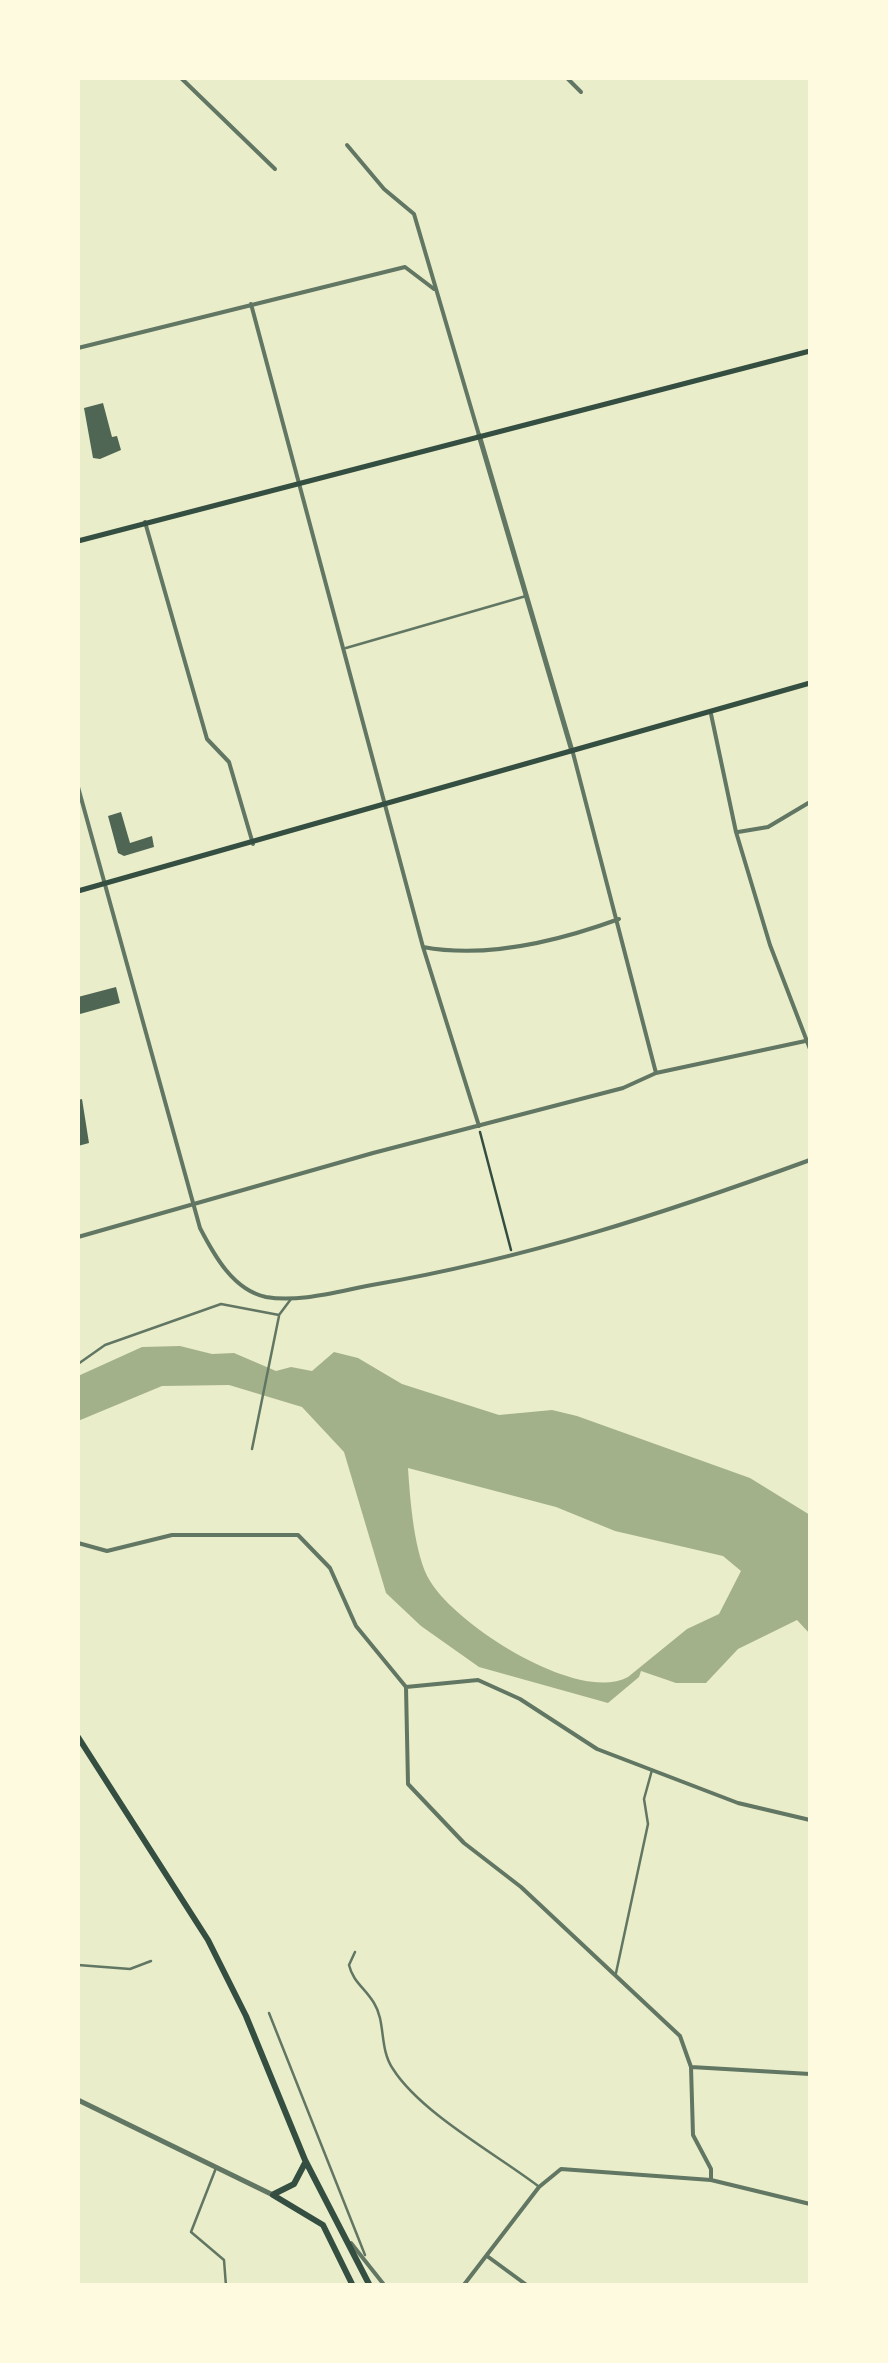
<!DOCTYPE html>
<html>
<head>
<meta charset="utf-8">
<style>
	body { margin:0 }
	#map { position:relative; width:888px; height:2363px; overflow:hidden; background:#e9edc9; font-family:"Noto Serif",serif }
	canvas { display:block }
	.frame { position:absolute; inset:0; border:80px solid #fefae0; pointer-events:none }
</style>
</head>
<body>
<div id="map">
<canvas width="888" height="2363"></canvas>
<div class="frame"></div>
</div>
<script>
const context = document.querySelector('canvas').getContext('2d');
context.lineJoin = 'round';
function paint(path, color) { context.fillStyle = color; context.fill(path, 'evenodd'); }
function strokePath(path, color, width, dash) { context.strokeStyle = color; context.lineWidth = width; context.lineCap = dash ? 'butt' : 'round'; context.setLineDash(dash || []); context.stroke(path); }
const water = new Path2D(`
	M180,1346L212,1354L234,1353L276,1371L291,1367L312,1371L334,1352L358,1358L402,1384L499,1415L552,1410L577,1416L750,1478L810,1515V1634L797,1620L738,1649L706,1683H676L641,1671L639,1677L608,1703L479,1667L421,1626L386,1593L344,1452L302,1407L229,1385L162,1386L78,1421V1376L142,1347ZM408,1468L556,1507L615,1531L723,1556L741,1571L719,1614L687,1629L628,1677C578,1704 456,1625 430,1581C414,1555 410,1498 408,1468Z`);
const building = new Path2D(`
	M103,403L112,437L117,436L121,450L100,459L93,458L84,408Z
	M121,812L130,843L152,836L154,847L124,856L118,853L108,816Z
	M116,987L120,1003L80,1014L78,997Z
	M82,1099L89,1143L78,1146V1100Z`);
const path = new Path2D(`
	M480,1132L511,1250`);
const service = new Path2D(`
	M346,648L526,596
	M355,1952L349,1965C353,1982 365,1988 374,2003C386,2022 379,2049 393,2069C421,2113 496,2154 538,2186
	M78,1965L130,1969L151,1961
	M616,1973L648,1824L644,1799L652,1770
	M269,2013L365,2255
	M216,2168L191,2232L224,2260L226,2286`);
const pedestrian = new Path2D(`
	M78,1364L105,1345L221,1304L279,1315L291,1299
	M252,1449L279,1316`);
const minor = new Path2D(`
	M181,78L275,169
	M567,78L581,92
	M347,145L384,189L414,214L479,435
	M251,304L423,947L479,1126
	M78,348L405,267L434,289
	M145,522L207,739L229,762L253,844
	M711,714L736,832L770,945L810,1049
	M573,753L656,1073
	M78,787L200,1228C214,1255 233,1290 266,1297C299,1303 339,1291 372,1285C528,1258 662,1214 810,1160
	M738,832L768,827L810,802
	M423,947C487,959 559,941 619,919
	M78,1237L373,1153L623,1088L656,1073L810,1040
	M78,1543L107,1551L172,1535H298L330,1568L356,1626L406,1687L408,1784L464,1843L521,1887L680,2036L691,2067L693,2135L711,2169V2180
	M406,1687L478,1680L520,1699L597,1749L738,1803L810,1820
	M691,2067L810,2074
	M351,2243L385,2286
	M487,2256L528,2286
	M463,2286L539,2187L561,2169L711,2180L810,2204`);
const tertiary = new Path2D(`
	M479,435L572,751
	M78,2100L273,2195`);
const secondary = new Path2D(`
	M78,541L810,351
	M78,891L810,683`);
const primary = new Path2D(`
	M78,1737L208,1940L246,2016L305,2160L370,2286
	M274,2194L294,2184L305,2163
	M273,2195L323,2225L353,2286`);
paint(water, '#a3b18a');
paint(building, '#4f6655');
strokePath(path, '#344e41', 2.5);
strokePath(service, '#617663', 2.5);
strokePath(pedestrian, '#617663', 2.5);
strokePath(minor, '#617663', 4);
strokePath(tertiary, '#617663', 5);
strokePath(secondary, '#344e41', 5);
strokePath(primary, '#344e41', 6);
</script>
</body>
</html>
